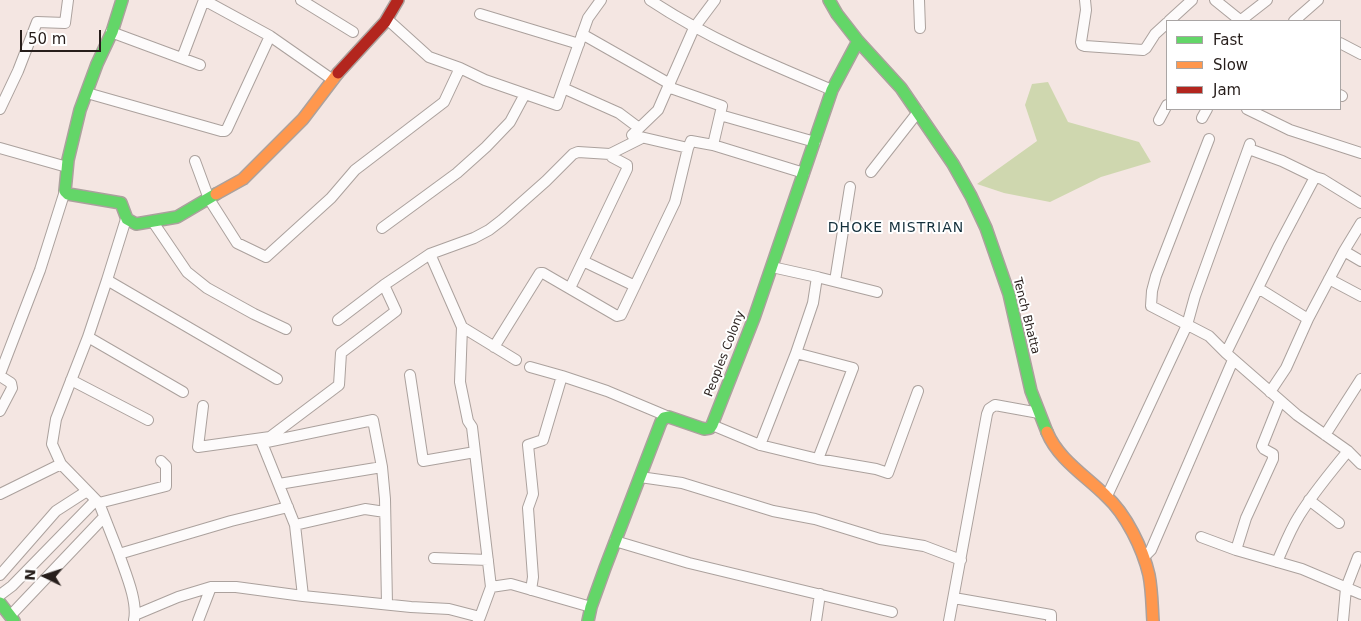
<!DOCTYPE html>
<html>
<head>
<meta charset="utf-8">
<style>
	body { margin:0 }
	#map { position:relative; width:1361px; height:621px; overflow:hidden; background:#f4e6e2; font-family:"DejaVu Sans",sans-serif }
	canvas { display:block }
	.legend { position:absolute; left:1166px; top:20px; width:175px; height:90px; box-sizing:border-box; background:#fff; border:1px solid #a9a5a4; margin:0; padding:6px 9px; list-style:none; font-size:15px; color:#271e1b }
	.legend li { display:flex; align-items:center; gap:10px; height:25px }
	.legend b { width:25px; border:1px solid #a9a5a4 }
	.north { position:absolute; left:20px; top:551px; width:50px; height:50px; -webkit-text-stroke:4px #fff; paint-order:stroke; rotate:274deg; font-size:14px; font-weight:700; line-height:20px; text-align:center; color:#271e1b }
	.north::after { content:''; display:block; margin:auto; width:18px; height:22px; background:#271e1b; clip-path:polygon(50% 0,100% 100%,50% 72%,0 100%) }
	.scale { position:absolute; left:20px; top:30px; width:81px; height:22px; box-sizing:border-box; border:2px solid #271e1b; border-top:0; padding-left:6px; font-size:15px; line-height:18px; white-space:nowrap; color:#271e1b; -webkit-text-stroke:4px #fff; paint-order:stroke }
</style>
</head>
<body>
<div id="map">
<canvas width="1361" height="621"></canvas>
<ul class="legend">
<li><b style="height:6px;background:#63d668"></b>Fast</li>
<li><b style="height:6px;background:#ff974d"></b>Slow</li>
<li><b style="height:6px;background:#b3261e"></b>Jam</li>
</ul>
<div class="north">N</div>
<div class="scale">50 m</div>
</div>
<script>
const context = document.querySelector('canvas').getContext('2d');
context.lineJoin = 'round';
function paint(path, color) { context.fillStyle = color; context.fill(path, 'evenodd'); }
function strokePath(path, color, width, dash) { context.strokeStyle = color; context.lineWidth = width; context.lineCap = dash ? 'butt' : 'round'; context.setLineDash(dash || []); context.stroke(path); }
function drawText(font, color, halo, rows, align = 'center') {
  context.font = font + ' "DejaVu Sans",sans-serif'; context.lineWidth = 4; context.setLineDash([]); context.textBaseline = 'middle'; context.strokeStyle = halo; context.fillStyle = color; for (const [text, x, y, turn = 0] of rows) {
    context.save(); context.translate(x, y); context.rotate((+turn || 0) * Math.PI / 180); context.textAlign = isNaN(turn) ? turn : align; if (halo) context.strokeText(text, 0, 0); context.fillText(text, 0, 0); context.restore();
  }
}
const green = new Path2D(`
	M1048,82L1068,122L1139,142L1151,162L1101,177L1050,202L1004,193L977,184L1037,141L1025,105L1032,84Z`);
const street = new Path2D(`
	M204,0L270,36L333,80
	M301,0L353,32
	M601,0L588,18L563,88L619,113L639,128
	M650,0C707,38 770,64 832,90
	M715,0L694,28L668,87L722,106L720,115L815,142
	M919,0L920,28
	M1085,0L1086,10L1081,42L1082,45L1085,46L1143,50L1146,48L1155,34L1167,23
	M1215,0L1241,21
	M480,14L579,44
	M387,19L429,57L460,68L485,80L557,105L563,88
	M1169,21L1192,0
	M1240,21L1267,0
	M1294,21L1318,0
	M111,32L200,65
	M582,34L670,84
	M1340,43L1361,54
	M182,58L204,0
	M668,87L658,110L632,135L688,148L691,141L713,145
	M87,93L221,131H225L227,129L270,36
	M1340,95L1342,96
	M0,109L18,71L37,22L65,23L68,0
	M1247,109L1290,130L1361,153
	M720,115L713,145L804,173
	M1202,118L1207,109
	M1159,120L1167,105
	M1209,139L1156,276L1152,291L1151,306L1209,336L1226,353L1297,415L1348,451L1361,464
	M0,148L67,167
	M1249,149L1282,161L1315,177
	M195,161L209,199L237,243L266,257L331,198L355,170L444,102L460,68
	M871,172L918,112
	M126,219L107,280L277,379
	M153,222L187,272L207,288L254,314L286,329
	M382,228L457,173L486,147L510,122L525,94
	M1344,251L1361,261
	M430,254L462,327L460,382L468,421L472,427L491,587L480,617
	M583,261L635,286
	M772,267L817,277L813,303L796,353L853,368L818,459
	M817,277L877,292
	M1329,279L1361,296
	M107,280L88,337L183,392
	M835,281L850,187
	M570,288L627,169V165L612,157L610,154
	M1258,288L1308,319
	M338,320L384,285L430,254L474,238L489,230L502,220L546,181L573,154L578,152L610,154L642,138
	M462,327L516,360
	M88,337L56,419L52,444L61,464L99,503
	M494,347L540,273H543L617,316L621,315L675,202L688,148
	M1226,353L1279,245L1315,177L1322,179L1361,203
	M530,367L562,376L543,440L528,445L533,494L528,508L533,577L531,590
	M0,374L40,270L65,191
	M410,375L423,461L475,452
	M0,376L11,383L12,388L0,411
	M562,376L607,391L669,417
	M71,380L148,420
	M1270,392L1286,368L1308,319L1344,251L1361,223
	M203,406L198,447L270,437
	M712,425L760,445L818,459L876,469L888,473L918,391
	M1325,435L1361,379
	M266,440L339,385L341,353L396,311L384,285
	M760,445L796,353
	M640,477L682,483L773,511L815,519L880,539L924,546L961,560
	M279,484L382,467
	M0,494L61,464
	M1107,496L1187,325L1195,296L1250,144
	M1309,500L1339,523
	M295,525L365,509L385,512
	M1201,537L1236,550L1302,569L1361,594
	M615,541L689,563L892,612
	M1236,550L1246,518L1273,459V454L1264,449L1262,446L1280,401
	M119,554L99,503L166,486V466L161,461
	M1144,557L1151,550L1233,360
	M434,558L488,560
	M1277,562C1284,546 1290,530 1299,516C1313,493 1331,472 1348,451
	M0,575L56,511L87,491
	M491,587L511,584L591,607
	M0,595L12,586L96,500
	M303,596L295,525L262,443L373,420L382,467L385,499L387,604
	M954,598L1051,615V621
	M135,615L178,597L211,587H236L303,596L411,607L449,609L480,617L478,621
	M10,616L104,517
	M134,620C138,601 125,572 119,554L231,521L288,507
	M198,621L211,587
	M816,621L820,594
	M949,621L987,414L989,409L995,405L1039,413
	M1343,621L1346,588L1358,557`);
const fast = new Path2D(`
	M122,0L112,32L97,64L80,110L68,160L65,191L68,194L121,203L127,219L136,224L177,217L216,194
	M829,0L837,14L858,41L901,88L953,164L971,196L986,228L1009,294L1031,391L1047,432
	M0,603L14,621
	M588,621L591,607L605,568L661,422L664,418L669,417L704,429L710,428L712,425L754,318L832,90L858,41`);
const slow = new Path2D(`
	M216,194L243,179L303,119L338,73
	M1047,432C1058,459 1086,476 1106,496C1126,514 1143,549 1149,575C1152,590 1152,606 1153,621`);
const jam = new Path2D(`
	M338,73L385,22L398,0`);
const streetNames = [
	["Tench Bhatta",1026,316,76],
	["Peoples Colony",725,354,-69]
];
const neighbourhoodNames = [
	["DHOKE MISTRIAN",896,228]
];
paint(green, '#cfd7af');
strokePath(street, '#aba19d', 12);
strokePath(fast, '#aba19d', 14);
strokePath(slow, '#aba19d', 14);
strokePath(jam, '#aba19d', 14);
strokePath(street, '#fdfbfb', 10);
strokePath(fast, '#63d668', 11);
strokePath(slow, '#ff974d', 11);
strokePath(jam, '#b3261e', 11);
drawText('12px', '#271e1b', '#fff', streetNames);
context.letterSpacing = '1px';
drawText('14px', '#14303c', '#fff', neighbourhoodNames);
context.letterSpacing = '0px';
</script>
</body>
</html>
